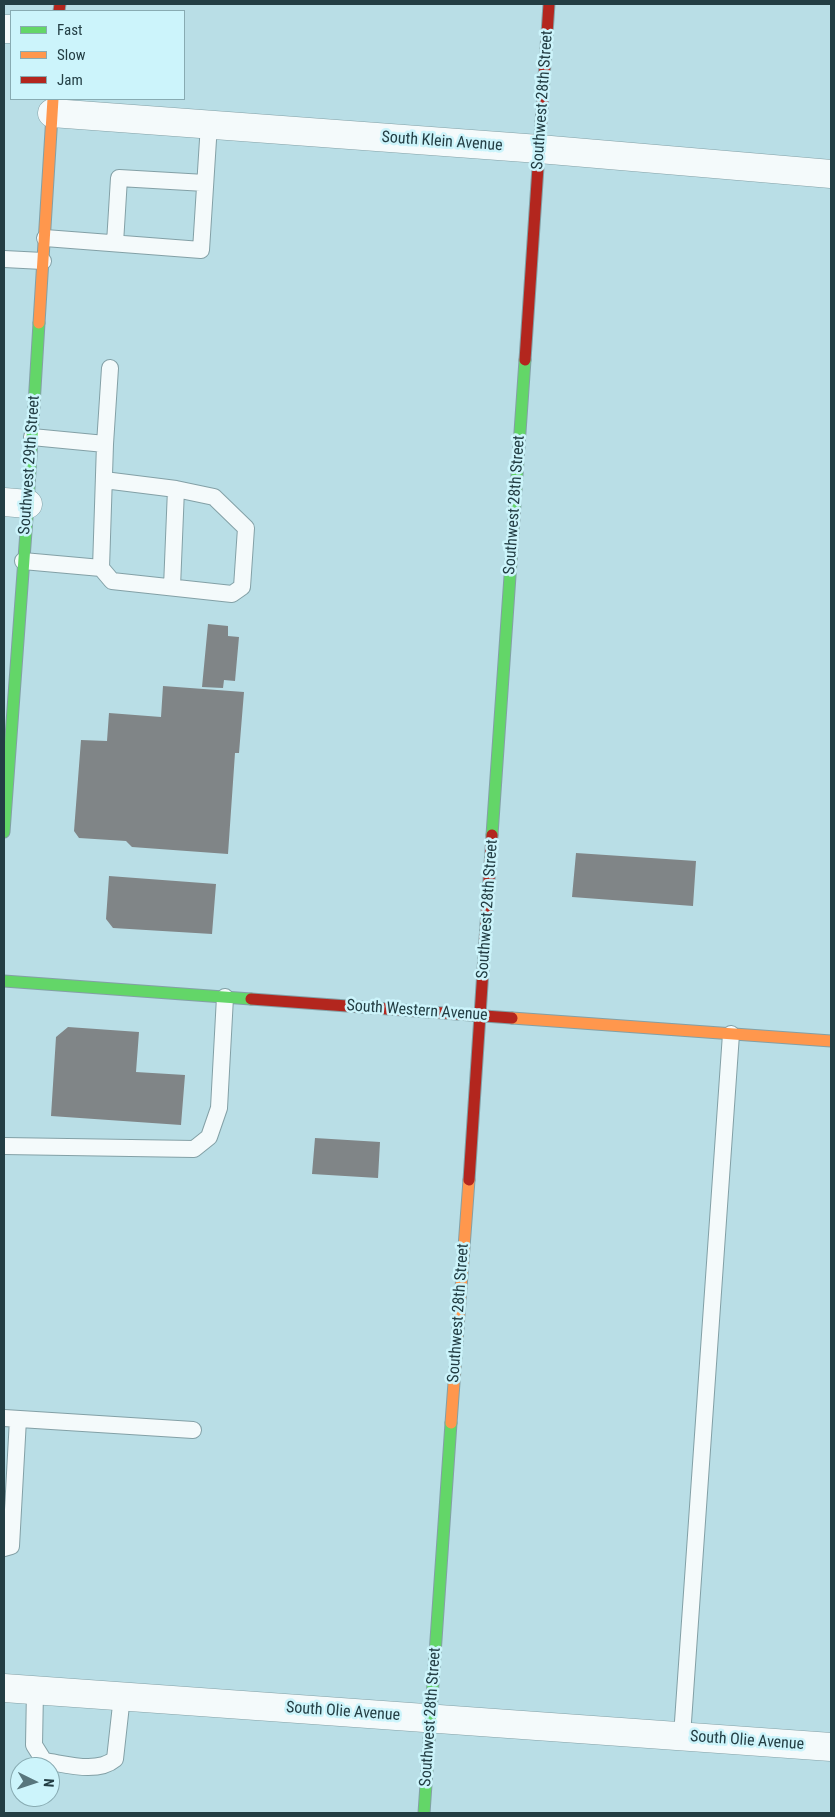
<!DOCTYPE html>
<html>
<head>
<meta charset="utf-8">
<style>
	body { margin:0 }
	#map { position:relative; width:835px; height:1817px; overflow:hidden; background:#b9dee6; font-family:"Roboto Condensed",sans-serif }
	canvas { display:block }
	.frame { position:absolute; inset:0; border:5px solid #233e44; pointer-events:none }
	.legend { position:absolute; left:10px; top:10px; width:175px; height:90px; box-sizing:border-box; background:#ccf4fb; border:1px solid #88abb2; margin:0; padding:6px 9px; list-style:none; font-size:15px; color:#233e44 }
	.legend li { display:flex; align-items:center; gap:10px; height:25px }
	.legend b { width:25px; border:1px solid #88abb2 }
	.north { position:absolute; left:10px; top:1757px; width:50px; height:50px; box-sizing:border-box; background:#ccf4fb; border:1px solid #88abb2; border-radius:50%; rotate:94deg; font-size:14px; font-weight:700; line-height:20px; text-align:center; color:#233e44 }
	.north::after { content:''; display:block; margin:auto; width:18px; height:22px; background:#58767d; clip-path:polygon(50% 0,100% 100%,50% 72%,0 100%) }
</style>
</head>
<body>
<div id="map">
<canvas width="835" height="1817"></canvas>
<div class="frame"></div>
<ul class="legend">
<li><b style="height:6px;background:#63d668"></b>Fast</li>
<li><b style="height:6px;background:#ff974d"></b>Slow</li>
<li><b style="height:6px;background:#b3261e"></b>Jam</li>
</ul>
<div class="north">N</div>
</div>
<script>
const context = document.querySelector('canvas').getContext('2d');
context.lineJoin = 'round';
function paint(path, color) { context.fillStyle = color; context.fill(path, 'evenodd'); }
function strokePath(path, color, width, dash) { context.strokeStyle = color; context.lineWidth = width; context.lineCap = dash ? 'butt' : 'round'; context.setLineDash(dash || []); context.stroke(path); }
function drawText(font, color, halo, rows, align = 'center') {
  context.font = font + ' "Roboto Condensed",sans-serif'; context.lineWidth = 5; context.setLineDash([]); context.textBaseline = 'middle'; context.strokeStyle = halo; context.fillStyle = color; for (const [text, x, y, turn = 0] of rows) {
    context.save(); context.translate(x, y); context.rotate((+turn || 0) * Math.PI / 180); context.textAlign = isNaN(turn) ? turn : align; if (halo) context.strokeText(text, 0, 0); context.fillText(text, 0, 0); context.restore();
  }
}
const building = new Path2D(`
	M208,624L228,626V636L239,637L235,681L224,680L223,688L202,687Z
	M163,686L244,692L239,753H235L228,854L132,847L126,841L79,838L74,831L81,740L107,741L109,713L161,717Z
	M576,853L696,861L693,906L572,897Z
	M109,876L216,884L212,934L113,928L106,919Z
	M68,1027L139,1032L136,1072L185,1075L181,1125L51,1116L56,1037Z
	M315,1138L380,1142L378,1178L312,1174Z`);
const lane = new Path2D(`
	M45,238L201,250L209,124
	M115,243L119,178L205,183
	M4,259L43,261
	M105,444L110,368
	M23,561L101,568L105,444L32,437
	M101,568L112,581L232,594L242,587L246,528L214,497L176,489L104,480
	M172,587L176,489
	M4,1146L194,1149L209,1137L219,1108L225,997
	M4,1418L193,1430
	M4,1548L11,1546L18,1419
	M35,1690L34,1745L44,1761C66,1764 97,1774 115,1759L122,1696
	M682,1736L731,1034`);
const street = new Path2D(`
	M4,29H11
	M52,113L539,149L831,174
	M4,502L28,504
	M4,1688L831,1747`);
const fast = new Path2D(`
	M4,832L28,504L39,323
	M492,835L525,360
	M4,981L251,999
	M424,1813L451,1423`);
const slow = new Path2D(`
	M39,323L53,99
	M512,1018L831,1041
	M451,1423L469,1180`);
const jam = new Path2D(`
	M59,11L60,4
	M525,360L549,4
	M251,999L512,1018
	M469,1180L492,835`);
const streetNames = [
	["Southwest 28th Street",543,100,-86],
	["South Klein Avenue",442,142,4],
	["Southwest 29th Street",30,465,-86],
	["Southwest 28th Street",515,505,-86],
	["Southwest 28th Street",488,909,-86],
	["South Western Avenue",417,1011,4],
	["Southwest 28th Street",459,1313,-86],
	["South Olie Avenue",343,1712,4],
	["Southwest 28th Street",431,1717,-86],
	["South Olie Avenue",747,1741,4]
];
paint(building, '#808587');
strokePath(lane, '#83a0a6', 18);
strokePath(street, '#83a0a6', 29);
strokePath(fast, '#83a0a6', 13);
strokePath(slow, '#83a0a6', 13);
strokePath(jam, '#83a0a6', 13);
strokePath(lane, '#f4fafb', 16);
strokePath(street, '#f4fafb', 28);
strokePath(fast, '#63d668', 11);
strokePath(slow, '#ff974d', 11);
strokePath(jam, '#b3261e', 11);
drawText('16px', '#233e44', '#ccf4fb', streetNames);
</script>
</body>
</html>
